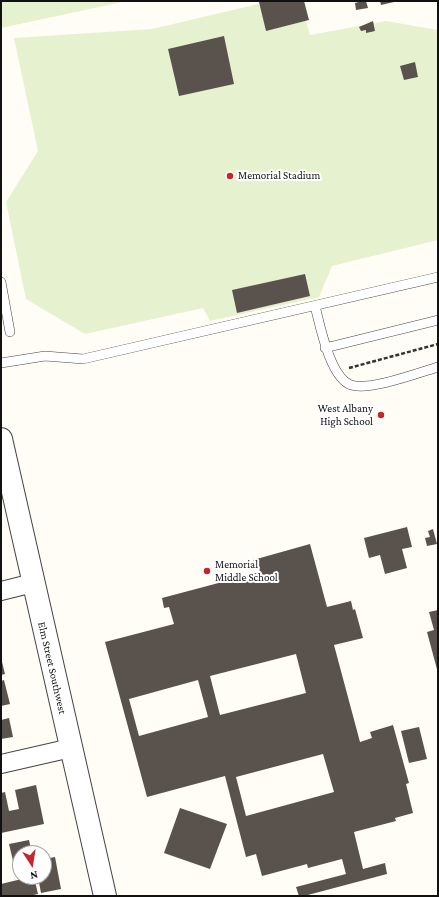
<!DOCTYPE html>
<html>
<head>
<meta charset="utf-8">
<style>
	body { margin:0 }
	#map { position:relative; width:439px; height:897px; overflow:hidden; background:#fffdf5; font-family:"Crimson Pro",serif }
	canvas { display:block }
	.frame { position:absolute; inset:0; border:2px solid #111; pointer-events:none }
	.north { position:absolute; left:12px; top:845px; width:40px; height:40px; box-sizing:border-box; background:#fff; border:1px solid #a0a0a0; border-radius:50%; rotate:168deg; font-size:11px; font-weight:700; line-height:16px; text-align:center; color:#111 }
	.north::after { content:''; display:block; margin:auto; width:14px; height:18px; background:#c4262e; clip-path:polygon(50% 0,100% 100%,50% 72%,0 100%) }
</style>
</head>
<body>
<div id="map">
<canvas width="439" height="897"></canvas>
<div class="frame"></div>
<div class="north">N</div>
</div>
<script>
const context = document.querySelector('canvas').getContext('2d');
context.lineJoin = 'round';
function paint(path, color) { context.fillStyle = color; context.fill(path, 'evenodd'); }
function strokePath(path, color, width, dash) { context.strokeStyle = color; context.lineWidth = width; context.lineCap = dash ? 'butt' : 'round'; context.setLineDash(dash || []); context.stroke(path); }
function drawText(font, color, halo, rows, align = 'center') {
  context.font = font + ' "Crimson Pro",serif'; context.lineWidth = 4; context.setLineDash([]); context.textBaseline = 'middle'; context.strokeStyle = halo; context.fillStyle = color; for (const [text, x, y, turn = 0] of rows) {
    context.save(); context.translate(x, y); context.rotate((+turn || 0) * Math.PI / 180); context.textAlign = isNaN(turn) ? turn : align; if (halo) context.strokeText(text, 0, 0); context.fillText(text, 0, 0); context.restore();
  }
}
const pitch = new Path2D(`
	M1,1H127L1,28Z
	M271,1H300L310,35L386,21L438,30V240L332,266L319,297L210,321L203,308L85,334L26,299L6,202L38,151L14,38L152,29Z`);
const building = new Path2D(`
	M262,1H304L309,20L266,31L259,2Z
	M363,1H366L368,8L356,10L355,3Z
	M380,1H394V2L381,5Z
	M373,21L375,31L366,33V30L361,31L359,27Z
	M224,36L234,84L179,96L168,49Z
	M415,62L418,77L404,80L400,66Z
	M305,274L310,296L237,313L232,290Z
	M407,527L412,547L402,549L407,568L385,574L380,555L369,558L364,538Z
	M433,529L437,544L427,546L425,538L430,537L428,531Z
	M310,544L327,607L351,601L353,610L355,609L363,638L334,645L360,742L372,738L370,732L393,725L409,783L406,784L413,813L395,818L396,821L354,832L363,869L385,863L387,874L304,896H299L296,887L346,874L342,859L308,868L307,864L262,876L256,854L246,857L225,776L147,797L105,642L174,624L169,607L164,608L162,598L260,572L259,567L255,568L253,560ZM296,654L306,693L220,715L210,676ZM198,680L208,717L139,736L129,699ZM323,754L334,792L246,816L236,777Z
	M438,610V673L427,632L434,630L429,612Z
	M1,658L5,674L1,675Z
	M4,680L10,704L1,706V681Z
	M9,718L13,737L1,739V720Z
	M419,727L427,759L409,763L401,731Z
	M36,785L44,824L1,833V793L5,792L9,811L19,809L15,790Z
	M180,808L227,824L210,869L164,853Z
	M29,840L32,853H20V864L14,865L9,844Z
	M55,857L61,889L41,893L38,877H44V859Z
	M30,877H34L38,894L29,896H1V884Z`);
const path = new Path2D(`
	M349,368L438,344`);
const service = new Path2D(`
	M1,282L10,332
	M315,306C320,325 330,378 351,385C370,391 418,373 438,367
	M325,348L438,320
	M1,363L45,356L83,359L438,277`);
const minor = new Path2D(`
	M1,591L33,583
	M1,764L71,748`);
const tertiary = new Path2D(`
	M1,439L105,896`);
const markers = [
	[230,176,4,"#c4262e"],
	[381,415,4,"#c4262e"],
	[207,571,4,"#c4262e"]
];
const poiNames = [
	["Memorial Stadium",238,176],
	["West Albany",373,409,"right"],
	["High School",373,422,"right"],
	["Memorial",215,565],
	["Middle School",215,578]
];
const streetNames = [
	["Elm Street Southwest",52,668,77]
];
paint(pitch, '#e6f2cf');
paint(building, '#5a524d');
strokePath(service, '#444', 10);
strokePath(minor, '#444', 20);
strokePath(tertiary, '#444', 24);
strokePath(path, '#333', 2.5, [4, 2]);
strokePath(service, '#fff', 9);
strokePath(minor, '#fff', 18);
strokePath(tertiary, '#fff', 22);
for (const [x, y, r, color] of markers) { const dot = new Path2D(); dot.arc(x, y, r, 0, 2 * Math.PI); context.fillStyle = color; context.fill(dot); strokePath(dot, '#fff', 1.5); }
drawText('11px', '#111', '#fff', poiNames, 'left');
drawText('11px', '#111', '#fff', streetNames);
</script>
</body>
</html>
